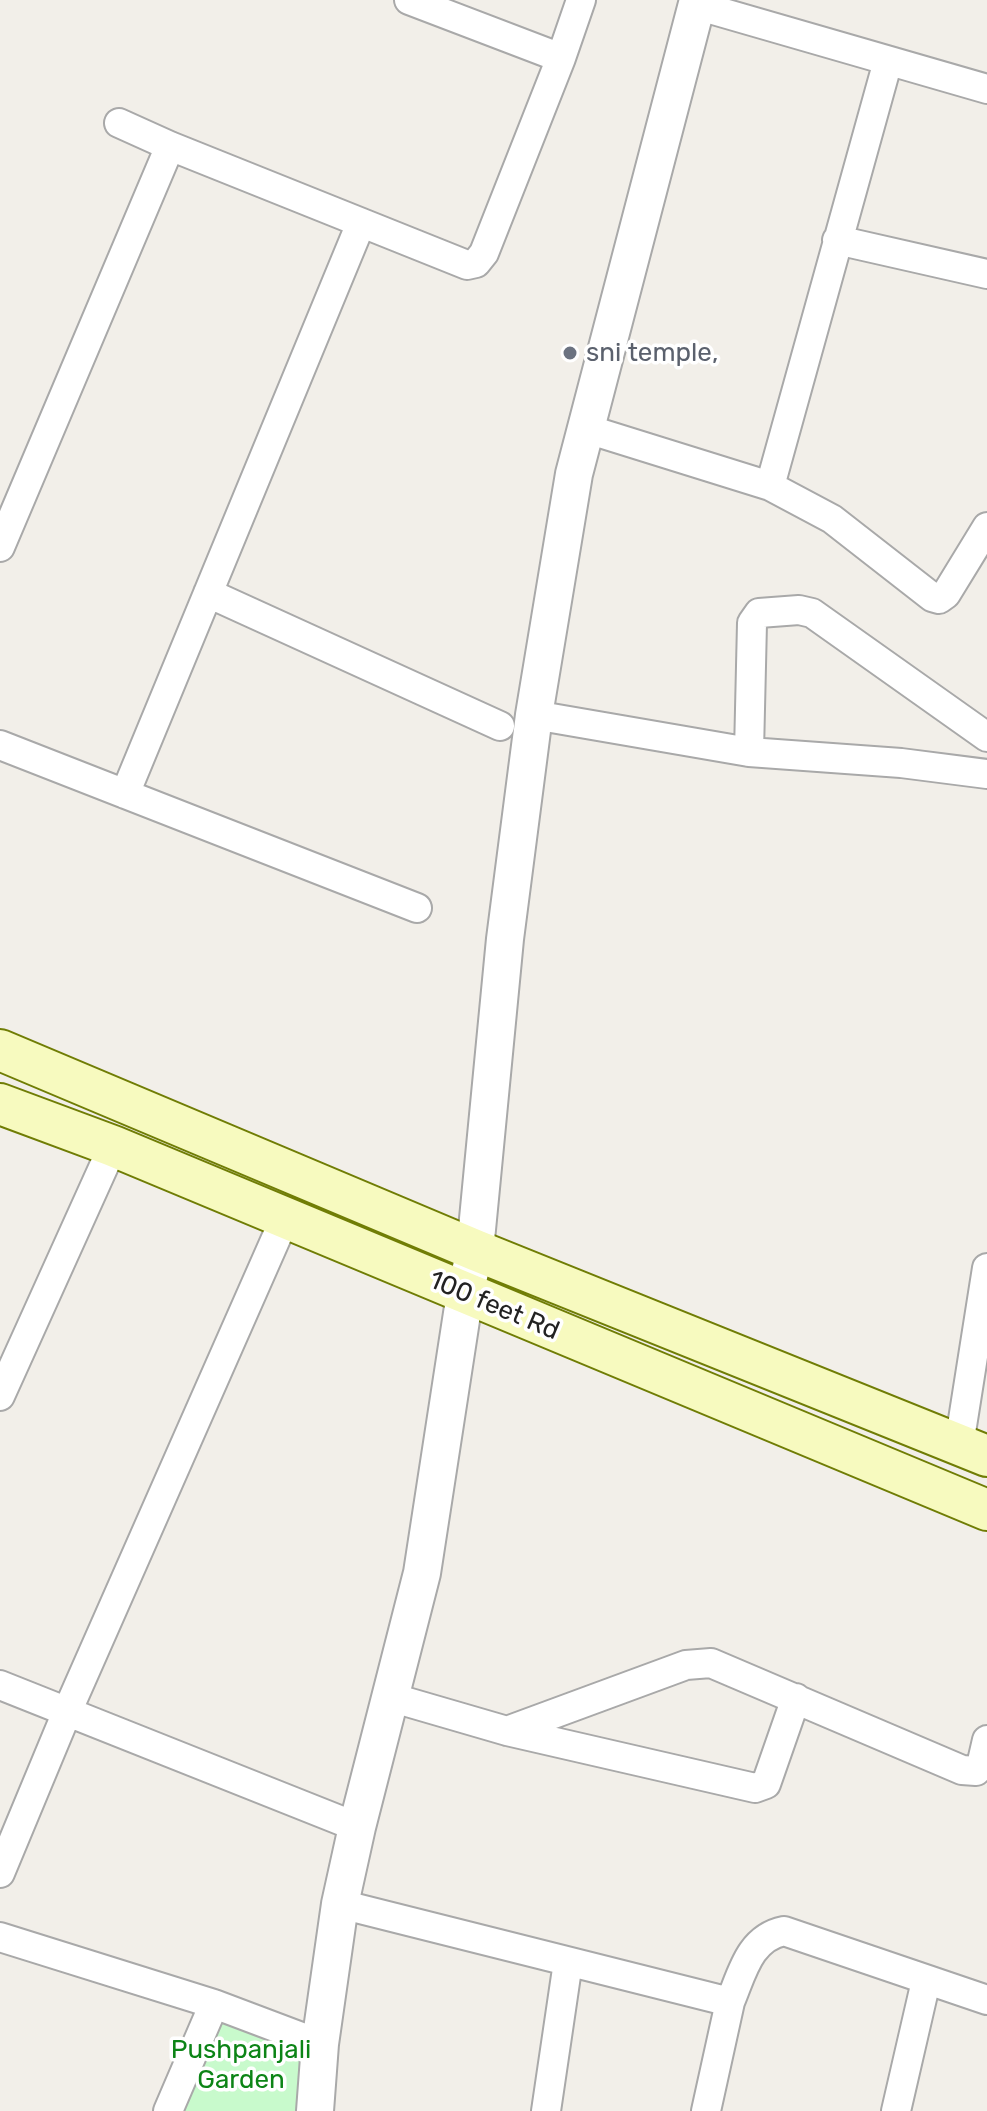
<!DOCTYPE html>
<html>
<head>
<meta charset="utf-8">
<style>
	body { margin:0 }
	canvas { display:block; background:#f2efe9 }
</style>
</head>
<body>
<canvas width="987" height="2111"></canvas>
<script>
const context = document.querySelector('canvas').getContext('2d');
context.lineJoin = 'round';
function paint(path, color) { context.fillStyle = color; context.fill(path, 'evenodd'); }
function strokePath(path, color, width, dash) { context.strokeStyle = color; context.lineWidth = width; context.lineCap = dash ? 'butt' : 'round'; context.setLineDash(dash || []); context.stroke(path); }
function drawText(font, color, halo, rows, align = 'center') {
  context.font = font + ' Rubik,sans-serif'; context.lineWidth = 7; context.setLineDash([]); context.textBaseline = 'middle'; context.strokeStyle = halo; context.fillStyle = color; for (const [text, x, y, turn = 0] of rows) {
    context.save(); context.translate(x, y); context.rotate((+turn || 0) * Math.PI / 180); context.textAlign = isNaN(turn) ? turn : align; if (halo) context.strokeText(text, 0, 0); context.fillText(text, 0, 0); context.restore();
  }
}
const park = new Path2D(`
	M214,2004L320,2044L315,2111H168Z`);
const minor = new Path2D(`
	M409,0L561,58
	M696,5L987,89
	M119,123L170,146L467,265L476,263L484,253L561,58L581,0
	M837,240L987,274
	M587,429L770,486L832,519L932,597L939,599L946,594L987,527
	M770,486L888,61
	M0,547L170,146
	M208,593L500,726
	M534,715L749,752L901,763L987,774
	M0,745L417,908
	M749,752L752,623L759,613L799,610L812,613L987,737
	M125,794L361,223
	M0,1396L113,1146
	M959,1445L987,1268
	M0,1685L357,1827
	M390,1697L507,1731L755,1788L766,1784L796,1698
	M507,1731L686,1665L711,1663L962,1770L976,1771L981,1766L987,1740
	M0,1873L67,1712L285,1218
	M340,1904L730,2002L706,2111
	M0,1937L214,2004L320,2044
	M730,2002C742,1974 749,1938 784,1931L987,2000
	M168,2111L214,2004
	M546,2111L568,1962
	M896,2111L926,1981`);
const tertiary = new Path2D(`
	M315,2111L320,2044L340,1904L357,1827L422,1573L465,1294L475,1250L505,939L534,715L574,474L698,0`);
const secondary = new Path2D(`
	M0,1050L475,1250L987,1456
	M0,1104L113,1146L987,1510`);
const markers = [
	[570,353,8,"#6b7280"]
];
const worshipNames = [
	["sni temple,",586,353]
];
const streetNames = [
	["100 feet Rd",494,1306,23]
];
const parkNames = [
	["Pushpanjali",241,2050],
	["Garden",241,2080]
];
paint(park, '#c8facc');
strokePath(minor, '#a9a9a9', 32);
strokePath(tertiary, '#a9a9a9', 40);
strokePath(secondary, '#707d05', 44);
strokePath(minor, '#fff', 28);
strokePath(tertiary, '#fff', 36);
strokePath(secondary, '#f7fabf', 40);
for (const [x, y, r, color] of markers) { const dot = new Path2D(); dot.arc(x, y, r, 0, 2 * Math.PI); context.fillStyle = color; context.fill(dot); strokePath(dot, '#fff', 3); }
drawText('26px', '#5b616d', '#fff', worshipNames, 'left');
drawText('26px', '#222', '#fff', streetNames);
drawText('26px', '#0c8416', '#fff', parkNames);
</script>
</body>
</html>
